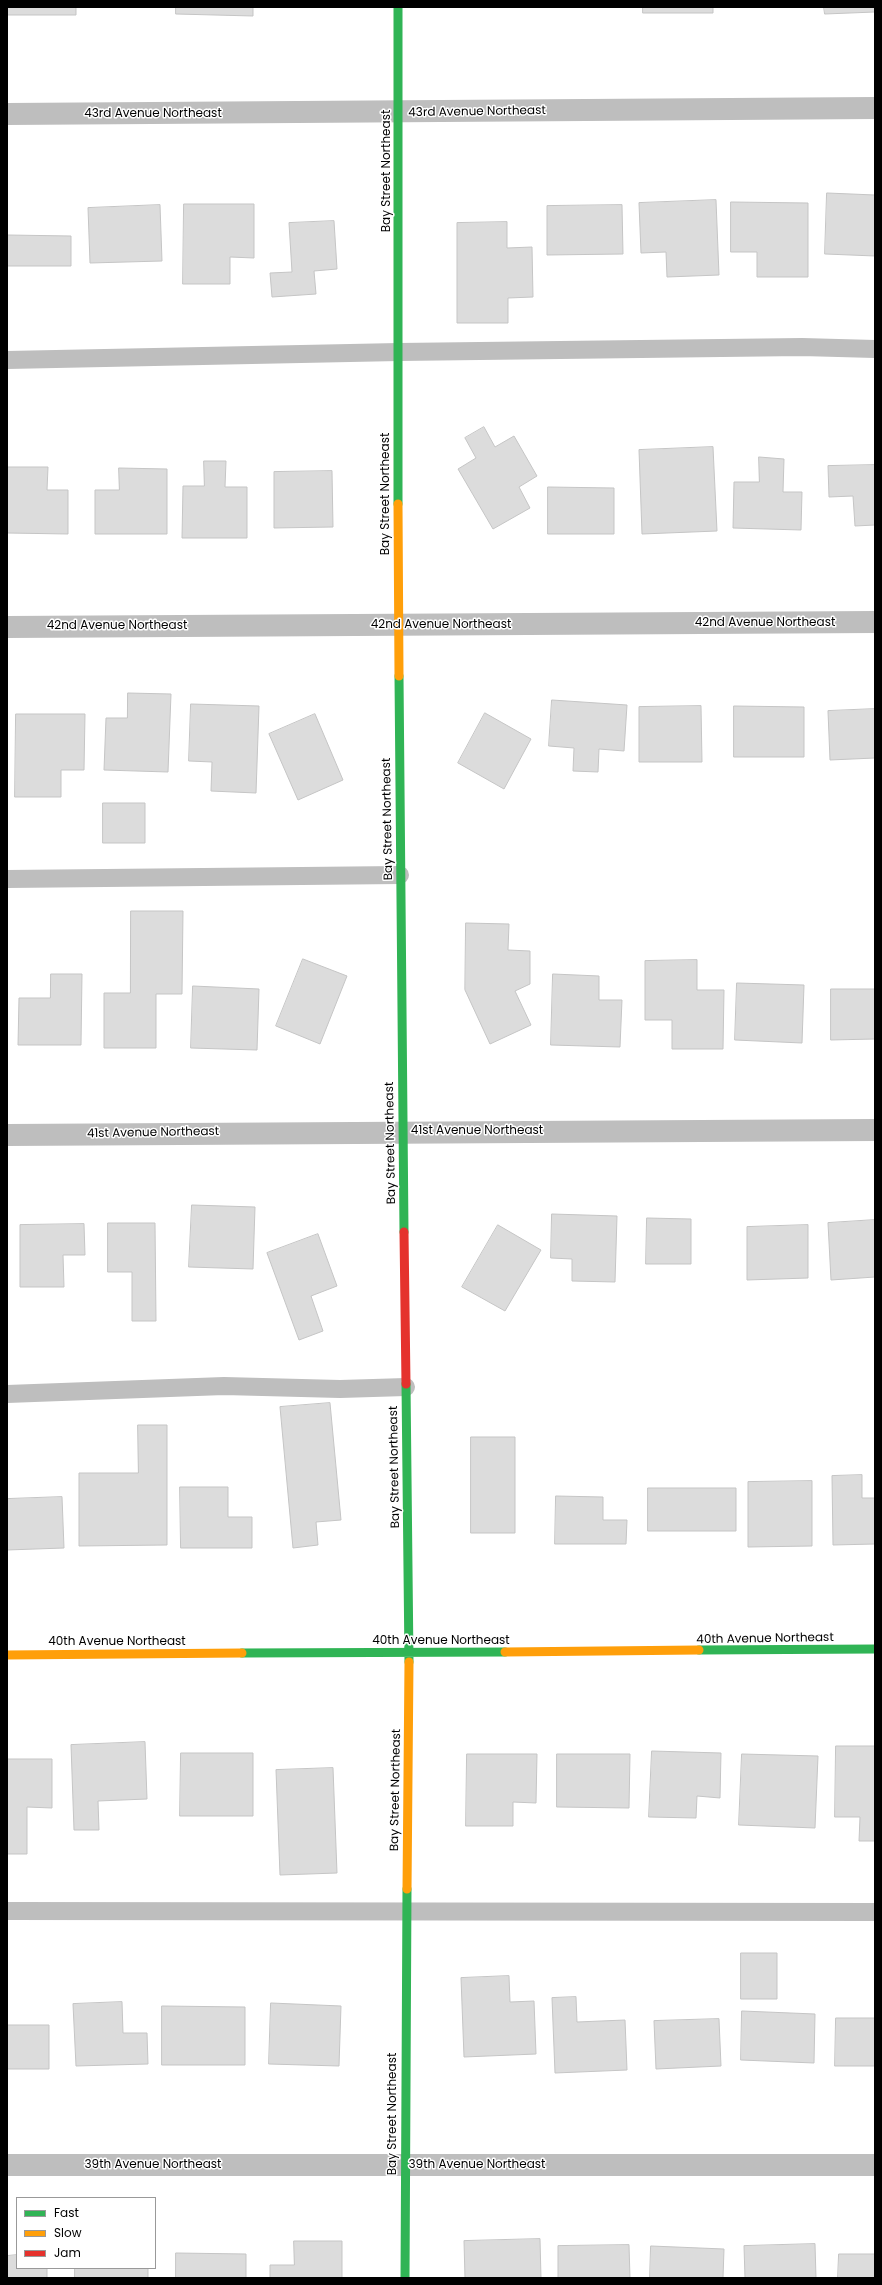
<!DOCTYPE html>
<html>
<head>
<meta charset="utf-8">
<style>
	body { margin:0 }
	#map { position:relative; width:882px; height:2285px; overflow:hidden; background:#fff; font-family:Poppins,sans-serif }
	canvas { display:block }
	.frame { position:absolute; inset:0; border:8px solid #000; pointer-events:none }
	.legend { position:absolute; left:16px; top:2197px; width:140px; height:72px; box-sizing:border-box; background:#fff; border:1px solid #999; margin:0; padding:5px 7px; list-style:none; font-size:12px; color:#000 }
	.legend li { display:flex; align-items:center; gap:8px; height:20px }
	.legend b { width:20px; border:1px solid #999 }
</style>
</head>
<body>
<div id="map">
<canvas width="882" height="2285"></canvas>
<div class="frame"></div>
<ul class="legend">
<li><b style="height:5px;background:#30b455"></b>Fast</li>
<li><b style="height:5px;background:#ff9f0a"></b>Slow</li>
<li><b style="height:5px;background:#e5322d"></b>Jam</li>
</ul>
</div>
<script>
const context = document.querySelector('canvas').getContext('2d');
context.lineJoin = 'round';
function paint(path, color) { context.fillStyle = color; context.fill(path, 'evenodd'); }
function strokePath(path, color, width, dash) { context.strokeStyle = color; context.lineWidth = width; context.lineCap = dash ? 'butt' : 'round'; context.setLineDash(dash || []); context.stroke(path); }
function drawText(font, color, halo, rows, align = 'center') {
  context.font = font + ' Poppins,sans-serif'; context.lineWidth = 3; context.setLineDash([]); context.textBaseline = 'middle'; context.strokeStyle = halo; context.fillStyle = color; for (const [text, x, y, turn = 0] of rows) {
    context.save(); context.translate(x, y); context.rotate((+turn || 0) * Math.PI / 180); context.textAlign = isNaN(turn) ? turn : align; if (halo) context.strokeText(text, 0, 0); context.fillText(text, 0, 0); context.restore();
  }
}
const building = new Path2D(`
	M7,7H76V15H7Z
	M176,7H253V16L176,14Z
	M643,7H713V13H643Z
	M824,7H875V12L825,14Z
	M827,193L875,195V256L825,254Z
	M716,200L719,275L667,277L666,252L641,253L639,203Z
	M731,202L808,203V277H757V252H731Z
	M184,204H254V258L230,257V284H183Z
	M160,205L162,261L90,263L88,208Z
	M622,205L623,254L547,255V206Z
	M334,221L337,269L314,271L316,294L272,297L270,273L292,272L289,223Z
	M507,222V248L532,247L533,297L508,298V323H457V223Z
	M8,235L71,236V266H7Z
	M484,427L495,447L514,436L537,476L519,487L530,508L493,529L458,469L476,458L465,438Z
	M713,447L717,531L642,534L639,450Z
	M759,457L784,459L783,492H802L801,530L733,528L734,482H759Z
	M204,461H226L225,487H247V538H182L183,486H204Z
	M875,465V525L855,526L853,496L829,497L828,466Z
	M7,467H48L47,490H68V534L7,533Z
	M119,468L167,469V534H95V490H119Z
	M332,471L333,527L274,528V472Z
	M548,487L614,488V534H548Z
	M128,693L171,694L168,772L104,770L106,718H127Z
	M552,700L627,705L624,751L599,749L598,772L573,771L574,748L549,746Z
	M191,704L259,706L256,793L211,791L212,762L189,761Z
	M701,706L702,762H639V707Z
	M734,706L804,707V757H734Z
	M875,709V758L830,760L828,711Z
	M485,713L531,739L504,789L458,763Z
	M16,714H85L84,770H61V797H15Z
	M315,714L343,780L298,800L269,734Z
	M103,803H145V843H103Z
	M131,911H183L182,994H156V1048H104V993H130Z
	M466,923L509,924L508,950L530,951V984L515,991L531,1025L490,1044L465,990Z
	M303,959L347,976L320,1044L276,1026Z
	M697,960V990H724L723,1049H672V1020H645V961Z
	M51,974H82L81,1045H18L19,998H50Z
	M553,974L599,976V1000H622L620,1047L551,1045Z
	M737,983L804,985L802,1043L735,1040Z
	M193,986L259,989L257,1050L191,1048Z
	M831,989H875V1039L831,1040Z
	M192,1205L255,1207L253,1269L189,1267Z
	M552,1214L617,1216L615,1282L572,1281V1259L551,1258Z
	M647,1218L691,1219V1264H646Z
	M875,1220V1277L831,1280L828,1223Z
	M108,1223H155L156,1321H132V1272H108Z
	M84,1224L85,1255H63L64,1287H20V1225Z
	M498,1225L541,1250L505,1311L462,1287Z
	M808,1225V1278L747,1280V1227Z
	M318,1234L337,1286L311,1296L323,1331L299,1340L267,1253Z
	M330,1403L341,1520L316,1522L318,1545L293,1548L280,1407Z
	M138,1425H167V1545L79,1546V1473H138Z
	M471,1437H515V1533H471Z
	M862,1475V1498H875V1544L833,1545L832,1476Z
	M812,1481V1546L748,1547V1482Z
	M180,1487H228V1517H252V1548H181Z
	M648,1488H736V1531H648Z
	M556,1496L603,1497V1520H627L626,1544H555Z
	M62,1497L64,1548L7,1550V1499Z
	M145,1742L147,1799L98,1801L99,1830H74L71,1745Z
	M836,1746H875V1841H859L860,1817H835Z
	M652,1751L721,1753L720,1798L697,1796L696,1818L649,1817Z
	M181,1753H253V1816H180Z
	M467,1754H537L536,1803L513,1802V1826H466Z
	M557,1754H630L629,1808L557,1807Z
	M742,1754L818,1756L815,1828L739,1825Z
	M7,1759H52V1808L27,1807V1854H7Z
	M333,1768L337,1873L280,1875L276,1770Z
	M741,1953H777V1999H741Z
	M509,1976L510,2002L534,2001L536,2054L464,2057L461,1978Z
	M576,1997L577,2022L625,2020L627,2070L555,2073L552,1998Z
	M122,2002L123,2033H147L148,2064L76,2066L73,2004Z
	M271,2003L341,2006L339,2066L269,2064Z
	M162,2006L245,2007V2065H162Z
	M742,2011L815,2014L814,2063L741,2060Z
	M836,2018H875V2066H835Z
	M719,2019L721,2066L656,2069L654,2021Z
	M7,2025H49V2069H7Z
	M540,2239L541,2278H465L464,2241Z
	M294,2241H342V2278H270V2265H294Z
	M815,2244L816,2278H745L744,2246Z
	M629,2245L630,2278H558V2246Z
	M651,2246L724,2249L723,2278H650Z
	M176,2253L246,2254V2278H176Z
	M839,2254H875V2278H838Z
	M17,2255V2268H47V2278H7V2256Z
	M75,2268H148V2278H75Z`);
const lane = new Path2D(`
	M7,360L399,352L802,347L875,349
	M7,879L400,875
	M7,1394L224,1386L340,1389L406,1387
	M7,1911L875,1912`);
const street = new Path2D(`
	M7,114L875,108
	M7,627L875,622
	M7,1135L875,1130
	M7,2165H875`);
const fast = new Path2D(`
	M398,7V504
	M399,676L404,1232
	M406,1384L409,1662
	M699,1650L875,1649
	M242,1653L505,1652
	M405,2278L407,1889`);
const slow = new Path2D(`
	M398,504L399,676
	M505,1652L699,1650
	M7,1655L242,1653
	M407,1889L409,1662`);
const jam = new Path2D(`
	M404,1232L406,1384`);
const streetNames = [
	["43rd Avenue Northeast",477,112,-1],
	["43rd Avenue Northeast",153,114],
	["Bay Street Northeast",387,171,-90],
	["Bay Street Northeast",386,494,-90],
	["42nd Avenue Northeast",765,623],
	["42nd Avenue Northeast",441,625],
	["42nd Avenue Northeast",117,626],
	["Bay Street Northeast",388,819,-91],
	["41st Avenue Northeast",477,1131],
	["41st Avenue Northeast",153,1133,-1],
	["Bay Street Northeast",391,1143,-91],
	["Bay Street Northeast",395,1467,-91],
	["40th Avenue Northeast",765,1639,-1],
	["40th Avenue Northeast",441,1641],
	["40th Avenue Northeast",117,1642],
	["Bay Street Northeast",396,1790,-89],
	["Bay Street Northeast",393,2114,-90],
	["39th Avenue Northeast",153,2165],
	["39th Avenue Northeast",477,2165]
];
paint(building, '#dcdcdc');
strokePath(building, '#c5c5c5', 1);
strokePath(lane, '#bebebe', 18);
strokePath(street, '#bebebe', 22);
strokePath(fast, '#30b455', 9);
strokePath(slow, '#ff9f0a', 9);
strokePath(jam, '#e5322d', 9);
drawText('12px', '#000', '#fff', streetNames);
</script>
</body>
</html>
